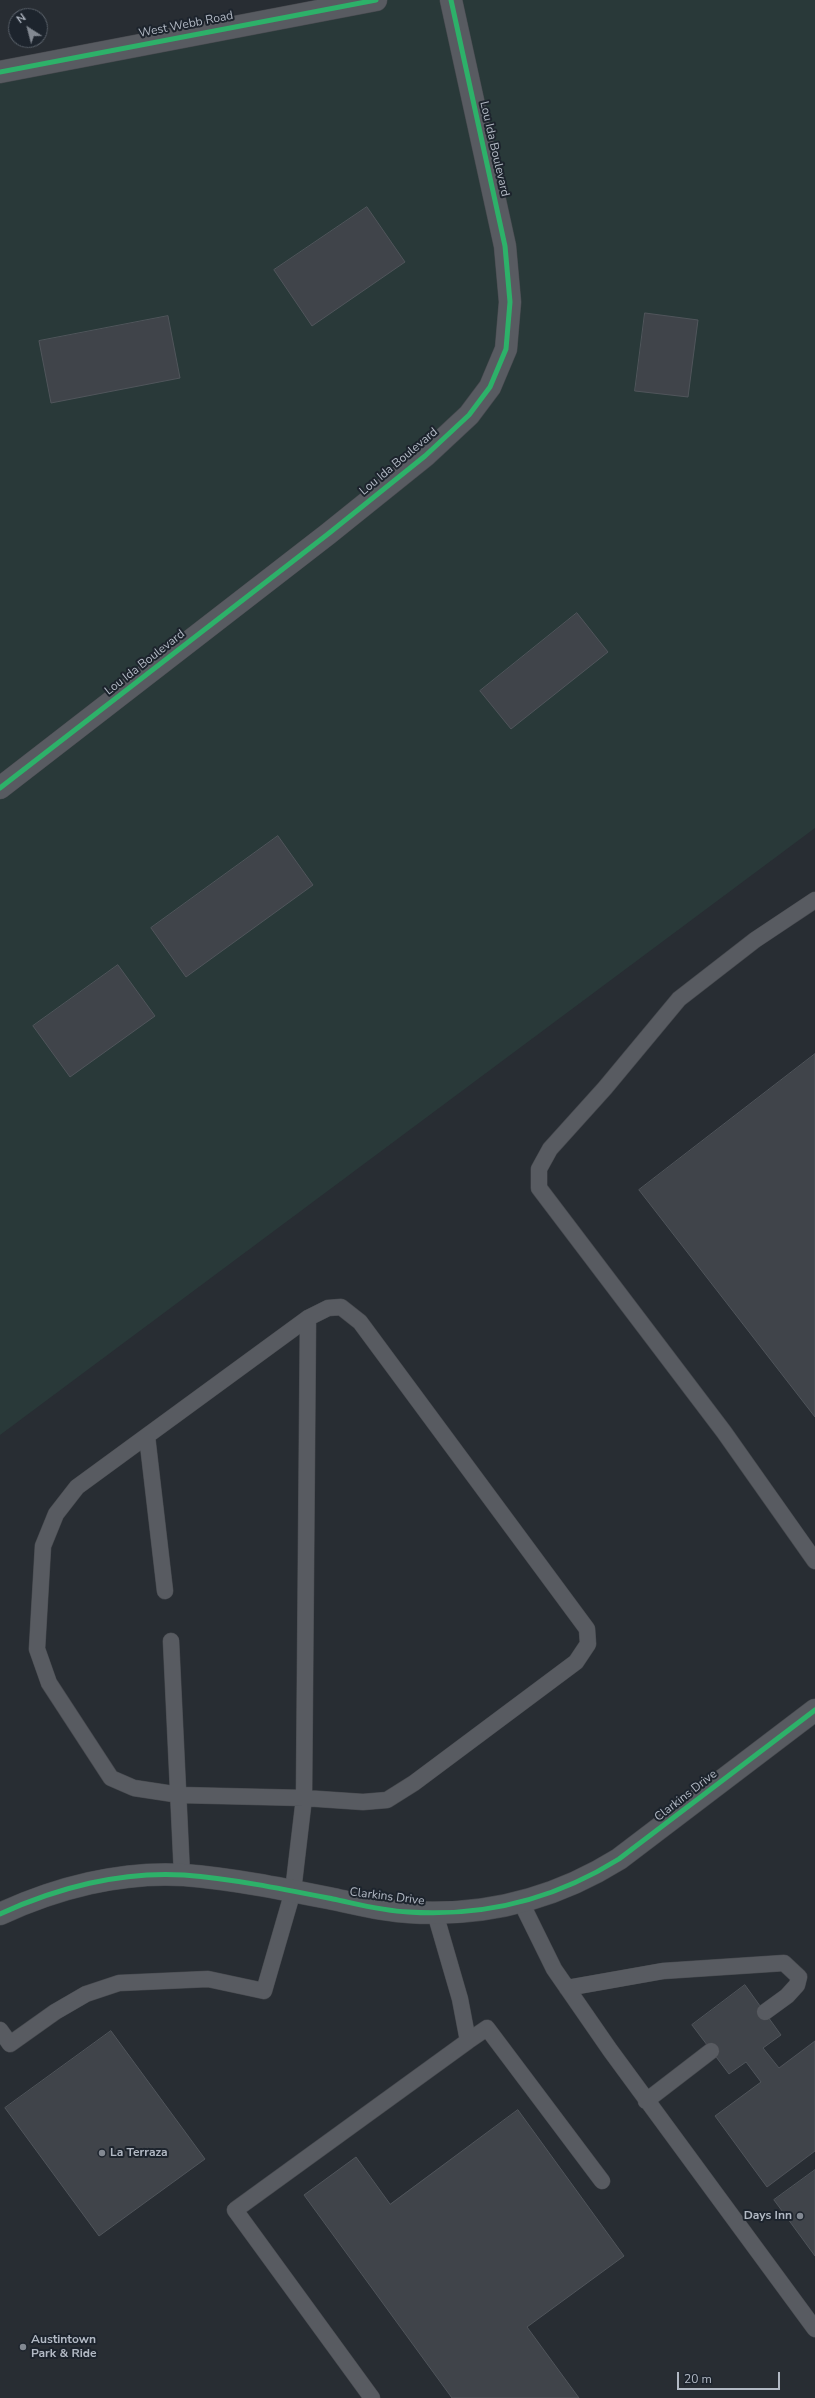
<!DOCTYPE html>
<html>
<head>
<meta charset="utf-8">
<style>
	body { margin:0 }
	#map { position:relative; width:815px; height:2398px; overflow:hidden; background:#282d33; font-family:"Nunito Sans",sans-serif }
	canvas { display:block }
	.north { position:absolute; left:8px; top:8px; width:40px; height:40px; box-sizing:border-box; background:#1d242d; border:1px solid #596069; border-radius:50%; rotate:324deg; font-size:11px; font-weight:700; line-height:16px; text-align:center; color:#b2b9c4 }
	.north::after { content:''; display:block; margin:auto; width:14px; height:18px; background:#828891; clip-path:polygon(50% 0,100% 100%,50% 72%,0 100%) }
	.scale { position:absolute; left:677px; top:2372px; width:103px; height:18px; box-sizing:border-box; border:2px solid #b2b9c4; border-top:0; padding-left:5px; font-size:12px; line-height:14px; white-space:nowrap; color:#b2b9c4; -webkit-text-stroke:3px #1d242d; paint-order:stroke }
</style>
</head>
<body>
<div id="map">
<canvas width="815" height="2398"></canvas>
<div class="north">N</div>
<div class="scale">20 m</div>
</div>
<script>
const context = document.querySelector('canvas').getContext('2d');
context.lineJoin = 'round';
function paint(path, color) { context.fillStyle = color; context.fill(path, 'evenodd'); }
function strokePath(path, color, width, dash) { context.strokeStyle = color; context.lineWidth = width; context.lineCap = dash ? 'butt' : 'round'; context.setLineDash(dash || []); context.stroke(path); }
function drawText(font, color, halo, rows, align = 'center') {
  context.font = font + ' "Nunito Sans",sans-serif'; context.lineWidth = 4; context.setLineDash([]); context.textBaseline = 'middle'; context.strokeStyle = halo; context.fillStyle = color; for (const [text, x, y, turn = 0] of rows) {
    context.save(); context.translate(x, y); context.rotate((+turn || 0) * Math.PI / 180); context.textAlign = isNaN(turn) ? turn : align; if (halo) context.strokeText(text, 0, 0); context.fillText(text, 0, 0); context.restore();
  }
}
const green = new Path2D(`
	M376,0H815V828L0,1435V72Z`);
const building = new Path2D(`
	M367,207L405,262L312,326L274,270Z
	M645,313L698,320L688,397L635,391Z
	M168,316L180,378L51,403L39,341Z
	M577,613L608,652L511,729L480,691Z
	M278,836L313,885L186,977L151,928Z
	M118,965L155,1016L70,1077L33,1026Z
	M815,1054V1417L639,1190Z
	M745,1985L781,2035L763,2048L779,2068L815,2041V2151L767,2187L715,2116L761,2082L746,2062L729,2074L692,2025Z
	M111,2031L205,2159L99,2236L5,2108Z
	M518,2110L624,2256L527,2327L579,2398H452L304,2195L356,2157L390,2204Z
	M815,2170V2256L774,2200Z`);
const service = new Path2D(`
	M815,900L755,940L679,999L605,1088L550,1149L539,1169V1188L724,1432L815,1561
	M341,1307L360,1322L587,1629L588,1644L576,1662L414,1783L387,1800L363,1802L304,1798L180,1795L134,1788L111,1778L49,1683L37,1649L43,1546L56,1514L77,1487L308,1318L328,1308Z
	M147,1436L165,1591
	M171,1641L182,1875
	M521,1902L554,1969L610,2050L815,2329
	M567,1988L663,1971L784,1963L799,1977L797,1985L787,1996L765,2012
	M0,2030L10,2044L55,2012L86,1994L119,1983L208,1979L264,1991L293,1891L304,1798L308,1318
	M468,2041L487,2028L602,2181
	M646,2101L711,2051
	M372,2398L235,2210L468,2041L460,1999L435,1913`);
const minor = new Path2D(`
	M0,72L376,0
	M0,788L328,534L425,456L469,415L490,387L506,349L510,302L505,246L451,0
	M0,1914C56,1888 121,1871 184,1875C234,1879 283,1889 333,1899C357,1904 383,1911 408,1912C484,1917 555,1899 619,1859L815,1710`);
const cycleway = new Path2D(`
	M0,72L376,0
	M0,788L328,534L425,456L469,415L490,387L506,349L510,302L505,246L451,0
	M0,1914C56,1888 121,1871 184,1875C234,1879 283,1889 333,1899C357,1904 383,1911 408,1912C484,1917 555,1899 619,1859L815,1710`);
const markers = [
	[102,2153,4,"#828891"],
	[800,2216,4,"#828891"],
	[23,2347,4,"#828891"]
];
const streetNames = [
	["West Webb Road",186,25,-11],
	["Lou Ida Boulevard",494,149,77],
	["Lou Ida Boulevard",399,462,-40],
	["Lou Ida Boulevard",145,663,-38],
	["Clarkins Drive",686,1796,-38],
	["Clarkins Drive",387,1897,7]
];
const poiNames = [
	["La Terraza",110,2153],
	["Days Inn",792,2216,"right"],
	["Austintown",31,2340],
	["Park & Ride",31,2354]
];
paint(green, '#293939');
paint(building, '#40444a');
strokePath(building, '#50555b', 1);
strokePath(service, '#46494e', 17);
strokePath(minor, '#46494e', 23);
strokePath(service, '#585b61', 16);
strokePath(minor, '#585b61', 22);
strokePath(cycleway, '#2db169', 5);
for (const [x, y, r, color] of markers) { const dot = new Path2D(); dot.arc(x, y, r, 0, 2 * Math.PI); context.fillStyle = color; context.fill(dot); strokePath(dot, '#1d242d', 1.5); }
drawText('12px', '#b2b9c4', '#1d242d', streetNames);
drawText('bold 12px', '#b2b9c4', '#1d242d', poiNames, 'left');
</script>
</body>
</html>
